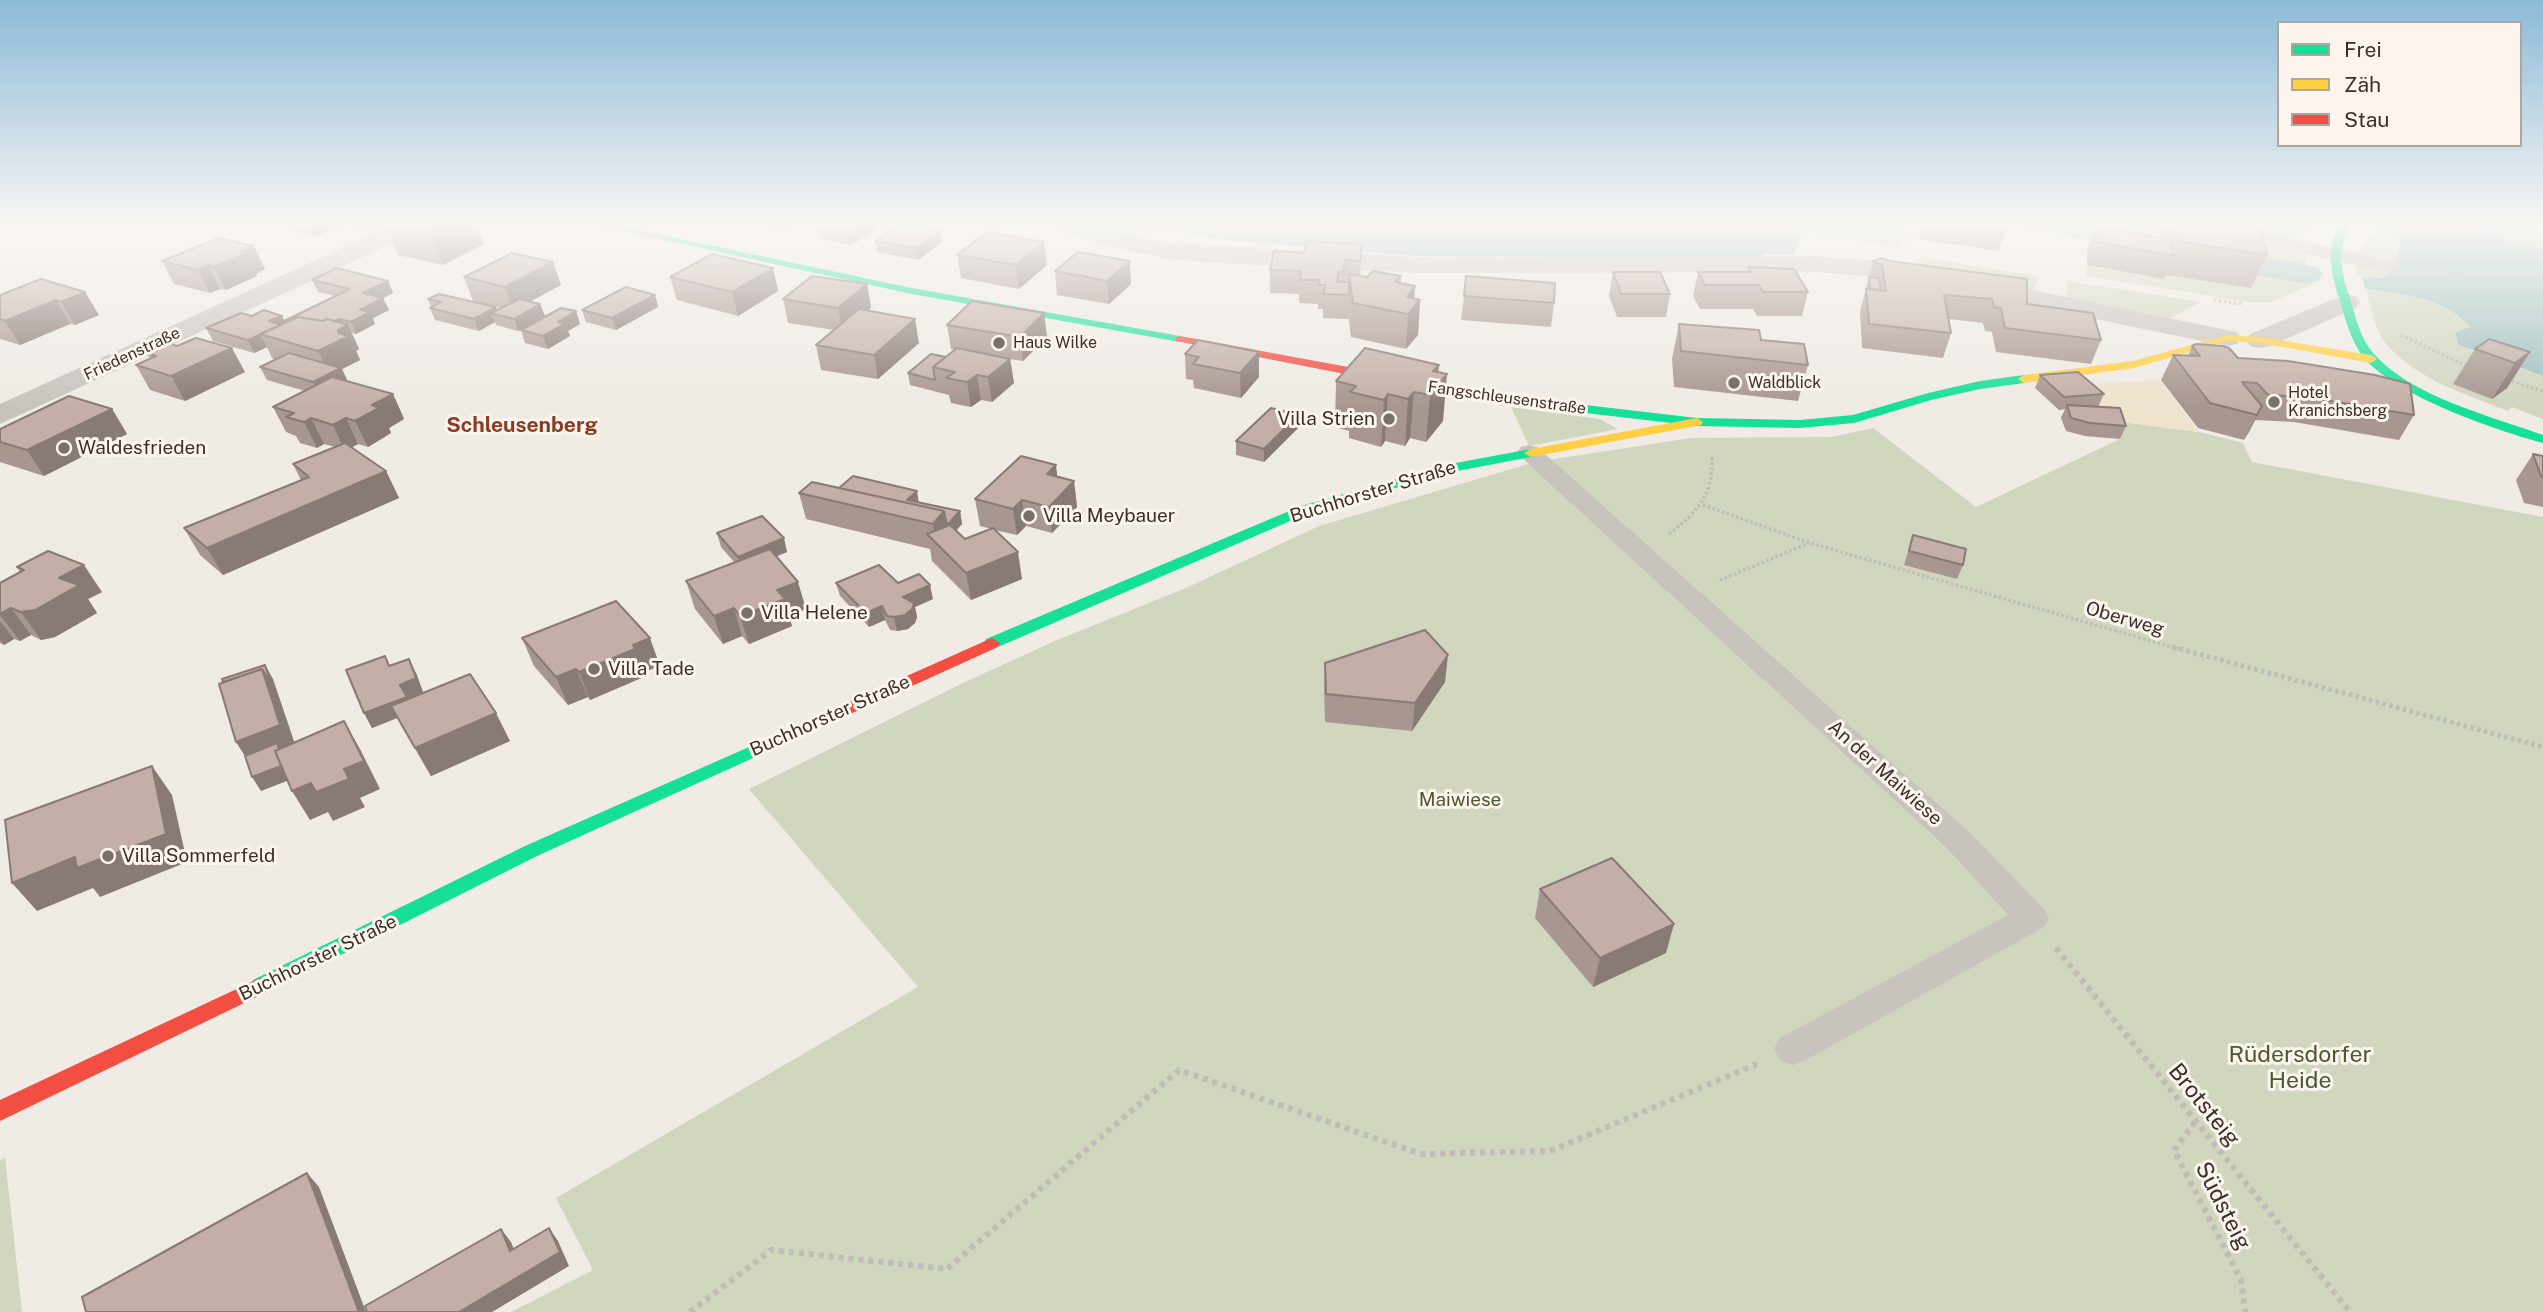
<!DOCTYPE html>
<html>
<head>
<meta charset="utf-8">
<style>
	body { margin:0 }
	#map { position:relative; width:2543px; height:1312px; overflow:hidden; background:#f0ebe5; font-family:"Public Sans",sans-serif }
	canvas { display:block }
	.legend { position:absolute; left:2277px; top:21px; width:245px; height:126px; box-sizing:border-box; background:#fbf5ee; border:2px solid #aea6a0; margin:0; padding:9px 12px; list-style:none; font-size:21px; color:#3b302b }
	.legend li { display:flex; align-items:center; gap:14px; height:35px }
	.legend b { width:35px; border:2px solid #aea6a0 }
</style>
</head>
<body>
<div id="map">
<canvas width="2543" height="1312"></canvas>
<ul class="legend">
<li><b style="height:9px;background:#16e098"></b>Frei</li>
<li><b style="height:9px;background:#ffcf43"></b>Zäh</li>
<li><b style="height:9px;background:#f24e42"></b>Stau</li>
</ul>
</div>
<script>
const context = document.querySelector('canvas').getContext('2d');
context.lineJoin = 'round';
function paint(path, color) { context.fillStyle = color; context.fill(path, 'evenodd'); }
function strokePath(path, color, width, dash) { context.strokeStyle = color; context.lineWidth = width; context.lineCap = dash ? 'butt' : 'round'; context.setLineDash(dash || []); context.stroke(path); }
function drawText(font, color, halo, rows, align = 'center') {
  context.font = font + ' "Public Sans",sans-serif'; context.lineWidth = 6; context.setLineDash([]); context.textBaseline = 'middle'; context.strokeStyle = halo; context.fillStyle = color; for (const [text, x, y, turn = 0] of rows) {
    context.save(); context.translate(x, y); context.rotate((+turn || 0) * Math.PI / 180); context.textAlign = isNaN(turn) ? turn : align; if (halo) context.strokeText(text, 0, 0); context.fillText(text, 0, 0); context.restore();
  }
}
const green = new Path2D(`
	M1086,223H1135L1148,226L1130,237Z
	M1797,223H1889L1903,232L1900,248L1794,230Z
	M2050,223H2128L2303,251L2313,284L2268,303L2248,302L2086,276L2087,265L2163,279L2151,245Z
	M2194,223H2312L2297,242Z
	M2433,223H2505L2543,232V248Z
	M2385,225L2397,228C2404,242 2394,268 2383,278L2358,276L2354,265C2362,252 2370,229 2385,225Z
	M1921,257L2039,276L2033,292L1916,267Z
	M2068,281L2201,302L2168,319L2065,300Z
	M2366,289C2400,294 2447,298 2471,327L2466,330L2471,351L2543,376V419L2512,407L2508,411C2466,394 2418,380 2387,345C2375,331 2371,307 2366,289Z
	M1511,407L1600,419L1618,429L1529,446Z
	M2114,421L2199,432L2243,443L2252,462L2543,517V1312H511L593,1270L556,1198L918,987L749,789L965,682L1057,640L1186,588L1319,526L1535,462L1691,438L1832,437L1873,428L1976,507L2120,439Z
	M5,1158L22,1312H0V1160Z`);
const sand = new Path2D(`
	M2160,380L2199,432L2114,421L2073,385Z`);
const water = new Path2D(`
	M1135,223H1797L1795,230L1803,231L1793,255L1763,254L1762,258L1415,256L1224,240Z
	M2014,223H2050L2151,245L2114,247Z
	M2376,223H2433L2543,248V376L2459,345L2455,333L2470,327C2447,298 2400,294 2366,289L2361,277L2383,278C2394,268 2404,242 2397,228Z`);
const canal = new Path2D(`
	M2261,257L2318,267L2323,274L2318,281L2307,284L2250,274L2245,267L2250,260Z`);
const pathFar2 = new Path2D(`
	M988,235L1005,223
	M1908,243L1913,223
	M2422,271L2461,279
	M2214,300L2244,304
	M2401,335L2469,367
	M2507,380L2543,391
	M1703,505L1810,543L2179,649
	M1669,534C1699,510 1713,496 1712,456
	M1720,580L1809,543`);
const pathFar1 = new Path2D(`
	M2173,647L2543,747`);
const path = new Path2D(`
	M2056,948L2350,1312
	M2195,1122L2174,1150L2241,1280L2245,1312
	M690,1312L771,1250L947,1269L1179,1070L1421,1154L1550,1151L1757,1064`);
const lane = new Path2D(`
	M2142,223C2227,223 2315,242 2398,263L2400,267L2391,273L2299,253L2151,228Z
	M1529,445L1537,447L1968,831L2044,909L2049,918L2044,927L1806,1060L1793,1065L1780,1060L1774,1049L1780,1038L2008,915L1946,847L1521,457L1517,452L1521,447Z`);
const street = new Path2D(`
	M397,223H429L426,228L0,424V404Z
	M1050,223H1087L1116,233L1166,243L1419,257L1817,256L1900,263L2227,330L2237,332L2241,338L2237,344L2227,346L1900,279L1817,272L1419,273L1219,263L1166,259L1101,244L1053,228Z
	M2346,294L2356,296L2360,302L2356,308L2270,346L2260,348L2250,346L2246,340L2250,334Z`);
const fast = new Path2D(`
	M586,223H605L912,288L1180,336L1186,339L1180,342L912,294Z
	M2341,223H2351C2337,247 2340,269 2349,295C2355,315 2360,339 2374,354C2412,397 2491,416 2543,435V443C2495,430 2397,396 2365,359C2350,341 2345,317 2338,295C2330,269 2326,247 2341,223Z
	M1381,373L1474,392L1697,418L1800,420L1853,415L1928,393L1980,381L2024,375L2030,379L2024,383L1980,389L1931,400L1854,423L1800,428L1697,426L1474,400L1377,380V374Z
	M1531,449L1538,453L1536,456L1452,472L1311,512L998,647H986L984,643L986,639L1301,506L1450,464Z
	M767,739L773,741L775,745L773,749L537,856L267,992L260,994L253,992L250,986L253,980L525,846Z`);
const slow = new Path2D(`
	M2227,335L2260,337L2371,355L2377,359L2371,363L2260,343L2227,341L2134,368L2024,383L2018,379L2024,375L2133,361Z
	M1697,418L1703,422L1701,425L1531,457L1524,453L1531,449Z`);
const jam = new Path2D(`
	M1180,336L1381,373L1387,377L1381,381L1176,341V337Z
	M992,638L1000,643L998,647L773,749H761L759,745L761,741Z
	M260,978L267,980L270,986L267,992L0,1121V1100Z`);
const wall = new Path2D(`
	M290,223H382L368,229L345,224L314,237L295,232Z
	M385,223H476L484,244L443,265L398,255Z
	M761,223H797L786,229Z
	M823,223H876L877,230L850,245L819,238L816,227Z
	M1923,223H2009L1999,251L1918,239Z
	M2167,223H2246L2267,255L2251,288L2166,275L2164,279L2087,265V250L2096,227L2161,237Z
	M2255,223H2281L2280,227Z
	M875,241L942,242L918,260L877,252Z
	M1362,244L1360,276L1367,277L1401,276V283L1415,286L1414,299L1420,300L1418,335L1406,349L1351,337L1348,314V319L1323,318V309H1318V304L1299,303V294L1270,293V270L1304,253Z
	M254,246L265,269L256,274L257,276L226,290L220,289L210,293L174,284L162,261Z
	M957,255L1047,265L1019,289L961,278Z
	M1873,261H1890L2027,304L2101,340L2091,364L1996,352L1992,332L1985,331L1983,323L1949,319L1951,333L1943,358L1862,348L1860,312Z
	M1748,267L1808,292L1802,316H1757L1753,309H1700L1693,296L1698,272H1747Z
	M773,268L778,291L738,316L677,300L670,277Z
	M1055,271L1131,284L1109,304L1057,295Z
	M1613,272L1670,294L1666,317H1617L1609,296Z
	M464,277L561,285L530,302L540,304L545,316L518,331L496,325L495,322L479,331L435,320L430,308L431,307L428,299L497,310L502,308L473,301Z
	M41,279L99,315L75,325L70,324L20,345L0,339V295Z
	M312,280L388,281L393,293L383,298L389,310L373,318L375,324L356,334L352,333L359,349L356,351L360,360L342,369L347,380L346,381L393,394L404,419L389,428L391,433L368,447L358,444L351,447L386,471L399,498L223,575L200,555L184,528L301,480L293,464L335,447L324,444L317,448L300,443L296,436L286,432L273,407L305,391L267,380L260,367L276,360L272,358L267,347L254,353L213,341L206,328L252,316L284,320L335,296L318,292Z
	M867,284L871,308L867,311L919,343L878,379L821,370L816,345L834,330L788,323L783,299Z
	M655,295L658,307L616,330L586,322L582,310Z
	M1464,296L1554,303L1551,327L1461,320Z
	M576,311L580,324L568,331L570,336L548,349L525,343L521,330Z
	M1044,313L1047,337L1023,361L1010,359L1014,383L992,402L981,400L971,407L951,403L949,395L910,385L908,373L946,357L955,350L951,349L947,325Z
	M1679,324L1761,340L1808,365L1798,401L1674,387L1672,359Z
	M2192,346L2238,358L2414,415L2399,440L2294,422L2255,420L2244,440L2198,428L2161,380L2173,355L2188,356Z
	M2475,349L2530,352L2507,388L2492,399L2453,384Z
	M1259,352V377L1241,398L1194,388L1193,380L1186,379L1185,354Z
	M147,353L245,372L185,401L150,390L136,365L150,359Z
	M1439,365L1438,372L1443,421L1426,442L1410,438L1405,446L1385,441L1381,447L1349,438V431L1335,427L1336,381Z
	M2040,375L2104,394L2098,407L2126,426L2120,439L2085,436L2066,431L2061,418L2065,409L2059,410L2035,388Z
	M112,409L127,434L44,476L0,462V429Z
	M1298,428L1264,462L1236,455V441Z
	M2533,454L2543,456V507L2524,503L2516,480Z
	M1057,476L1074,481L1077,507L1052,533L1026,526L1017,535L994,530L1022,579L971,600L932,561L930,549L806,519L799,493L839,488L960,511L962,524L956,530L965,539L992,529L980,526L975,499Z
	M717,533L787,552L776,556L806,609L789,616L792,626L749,644L742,636L723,644L695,609L686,581L735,563L721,547Z
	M1913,535L1963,565L1957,579L1904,565Z
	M17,567L102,592L88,599L97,613L55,637L41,640L31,635L20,641L14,639L4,645L0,643V583L20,572Z
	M836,583H898L933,599L915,607L917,617L915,623L908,629L897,631L890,630L885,620L869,627L840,596Z
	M522,638L660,666L644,672L646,676L590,700L588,697L568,705L534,666Z
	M385,656L390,666L416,673L423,692L408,699L510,741L431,776L397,718L372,728L364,713Z
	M1325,663L1445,682L1412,731L1325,722L1324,691Z
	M1540,889L1666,953L1593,987L1535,918Z`);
const shadedWall = new Path2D(`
	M308,223H345V224L314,237Z
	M365,223H382L368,229Z
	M426,223H476L484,244L443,265Z
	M785,223H797L786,229Z
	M867,223H876L877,230L850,245L848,234Z
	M941,230L942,242L918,260L916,248Z
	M1044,242L1047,265L1019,289L1016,265Z
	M254,246L265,269L256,274L257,276L226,290L214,267L241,252Z
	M1130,261L1131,284L1109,304L1107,281Z
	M553,262L561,285L513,310L505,287Z
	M208,265L220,289L210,293L198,270Z
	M773,268L778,291L738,316L732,292Z
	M388,281L393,293L368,305L363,293Z
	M867,284L871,308L843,332L838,308Z
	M1415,286L1414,308L1420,300L1418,335L1406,349L1408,314L1407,297Z
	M85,292L99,315L75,325L61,302Z
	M655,295L658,307L616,330L612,318Z
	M383,298L389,310L373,318L375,324L356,334L351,322L360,310Z
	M56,300L70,324L20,345L5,321Z
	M540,304L545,316L518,331L514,319Z
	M496,307L499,315L491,313L495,322L479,331L474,319Z
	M576,311L580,324L568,331L570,336L548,349L543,336L558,322Z
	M1044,313L1047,337L1023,361L1020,337Z
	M282,316L287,326L269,321Z
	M340,319L344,327L348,325L359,349L356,351L360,360L342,369L347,380L319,395L313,382L329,374L318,351L327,326Z
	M915,319L919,343L878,379L874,355Z
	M260,334L267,347L254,353L248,340Z
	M232,348L245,372L185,401L171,376Z
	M1259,352V377L1241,398L1240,373Z
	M2530,352L2507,388L2492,399L2515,363Z
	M1010,359L1014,383L992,402L988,377Z
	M1439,365L1437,387L1447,374L1443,421L1426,442L1430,395L1433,371Z
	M977,375L981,400L971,407L967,382Z
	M1414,392L1410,438L1405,446L1408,399Z
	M393,394L404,419L389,428L391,433L368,447L355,421L372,405Z
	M1388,394L1385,441L1381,447L1384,400Z
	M2262,406L2249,432L2244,440L2257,415Z
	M112,409L127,434L44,476L27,450Z
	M1298,415V428L1264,462V449Z
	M311,418L324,444L317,448L304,422Z
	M346,418L358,444L345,451L333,425Z
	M1056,465L1059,491L1047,474Z
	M386,471L399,498L223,575L207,548Z
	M1074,481L1077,507L1052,533L1049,507Z
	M917,491L919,504L907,500Z
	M1022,500L1026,526L1017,535L1013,509Z
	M944,511H960L962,524L941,548L936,543L933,524Z
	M784,538L787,552L742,571L738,557Z
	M1018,552L1022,579L971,600L966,573Z
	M84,565L102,592L88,599L97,613L55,637L41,640L21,612L59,578Z
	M798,582L806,609L789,616L792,626L749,644L740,616L777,590Z
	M930,585L933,599L915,607L917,617L915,623L908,629L897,631L894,617L903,597Z
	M882,606L885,620L869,627L866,613Z
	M11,608L31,635L20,641L0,615V614Z
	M734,608L742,636L723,644L714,616Z
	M0,621L14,639L4,645L0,640Z
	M650,638L660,666L644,672L646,676L590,700L579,672L633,645Z
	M1448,655L1445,682L1412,731L1415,703Z
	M409,659L416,673L423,692L391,706L397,718L372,728L364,713L400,685Z
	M265,665L273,679L298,753L292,779L261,791L252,777L254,770L236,742Z
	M576,669L588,697L568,705L556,677Z
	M496,713L510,741L431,776L415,748Z
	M344,721L360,749L380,789L360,798L365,807L333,821L328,812L310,820L292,791L344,769Z
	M152,766L172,795L187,862L100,897L93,888L37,911L12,883Z
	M1674,924L1666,953L1593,987L1600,958Z
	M307,1173L319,1187L366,1312H359Z
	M549,1228L558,1241L569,1266L492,1312H459Z
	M501,1229L511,1242L520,1265L510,1251Z`);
const building = new Path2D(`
	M823,223H867L848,234L816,227Z
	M900,223H901L941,230L916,248L875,241Z
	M1968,223H2009L2007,229Z
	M2173,223H2246L2260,225L2267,255L2177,241Z
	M2096,227L2169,239L2174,256L2096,242Z
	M987,232L1044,242L1016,265L957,255Z
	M218,238L254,246L241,252L246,253L214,267L208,265L198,270L162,261Z
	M1306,241L1362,244L1360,261L1345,260L1343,272H1338L1337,282H1349V295L1324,294L1325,285H1319V280H1300L1301,271L1270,270L1274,251L1304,253Z
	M1078,252L1130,261L1107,281L1055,271Z
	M512,253L553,262L505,287L464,277Z
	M712,254L773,268L732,292L670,277Z
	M1882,258L1890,261L2027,279V304L2093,313L2101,340L2005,328L2001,308L1994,307L1992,299L1944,295L1951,333L1869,324L1866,289L1886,291L1882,265L1873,261Z
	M1748,267L1794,269L1808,292H1763L1759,285H1705L1698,272H1751Z
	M337,268L388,281L363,293L383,298L360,310L370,312L351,322L340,319L335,321L327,319L323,321L298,317L281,324H278L281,325L248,340L206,328L241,313L252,316L264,310L282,316L269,321L278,324L350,289L312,280Z
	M1373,271L1401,276L1395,282L1415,286L1407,297L1420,300L1408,314L1353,303L1349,274L1367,277Z
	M1613,272H1660L1670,294H1621Z
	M812,276L867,284L838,308L783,299Z
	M1466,276L1555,283L1554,303L1464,296Z
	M1869,277L1879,278L1881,290L1870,289Z
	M41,279L85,292L61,302L56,300L5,321L0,319V295Z
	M626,287L655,295L612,318L582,310Z
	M439,294L496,307L474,319L430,308L441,302L428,299Z
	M519,299L540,304L514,319L491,313Z
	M972,301L1044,313L1020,337L947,325Z
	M561,308L576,311L558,322L565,324L543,336L521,330Z
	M859,309L915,319L874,355L816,345Z
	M298,317L323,321L327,319L348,325L338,330V333L349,336L318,351L260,334Z
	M1679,324L1759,330L1761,340L1804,344L1808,365L1681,351Z
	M196,338L232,348L171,376L136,365L156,356L147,353L168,343L177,346Z
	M2489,339L2530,352L2515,363L2475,349Z
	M1198,340L1259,352L1240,373L1193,364L1199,357L1185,354Z
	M2196,344L2222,346L2229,348L2238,358L2288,361L2375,375L2410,384L2414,415L2307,397L2268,395L2257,383L2242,382L2262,406L2257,415L2210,403L2173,355L2200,356L2192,346Z
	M957,348L1010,359L988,377L977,375L967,382L946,378L955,372L933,367Z
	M1365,348L1439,365L1433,371L1447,374L1430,395L1414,392L1408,399L1388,394L1384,400L1350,392L1356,386L1336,381Z
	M289,353L341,368L313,382L260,367Z
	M931,354L946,357L933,367L935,380L908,373Z
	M2078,372L2104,394L2064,397L2040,375Z
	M332,377L393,394L372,405L379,408L355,421L346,418L333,425L311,418L304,422L286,417L294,413L273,407Z
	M69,396L112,409L27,450L0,442V429Z
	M2067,405L2120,408L2126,426L2090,423L2071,418Z
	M1271,408L1298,415L1264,449L1236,441Z
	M345,443L386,471L207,548L184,528L309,477L293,464Z
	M2533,454L2543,456V477L2541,476Z
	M1021,456L1056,465L1047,474L1074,481L1049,507L1022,500L1013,509L975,499Z
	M853,476L917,491L907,500L960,511L947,525L944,511L839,488Z
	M812,482L944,511L933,524L799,493Z
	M762,516L784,538L738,557L717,533Z
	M950,525L965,539L993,528L1018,552L966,573L927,534Z
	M1913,535L1966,549L1963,565L1909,551Z
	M770,549L798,582L777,590L785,599L740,616L734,608L714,616L686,581Z
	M48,551L84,565L59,578L79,585L35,610L21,612L11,608L0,614V583L24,570L17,567Z
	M879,565L898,583L919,574L930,585L903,597L914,603L912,609L905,615L894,617L887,616L882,606L866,613L836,583Z
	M616,601L650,638L633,645L635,649L579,672L576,669L556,677L522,638Z
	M1425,630L1448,655L1415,703L1326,694L1325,663Z
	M385,656L389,666L409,659L416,678L400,685L407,697L364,713L346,670Z
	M265,665L271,682L262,669L223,682L222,679Z
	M262,669L280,725L236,742L219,684Z
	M470,674L496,713L415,748L391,706Z
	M344,721L364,761L344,769L349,779L316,792L311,783L292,791L275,751Z
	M277,743L279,749L275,751L281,766L252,777L245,756Z
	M152,766L166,834L77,868L75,857L12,883L5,820Z
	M1612,858L1674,924L1600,958L1540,889Z
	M307,1173L359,1312H86L82,1297Z
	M549,1228L560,1252L459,1312H367L365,1306L501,1229L510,1251Z`);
const markers = [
	[999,343,7,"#7a716c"],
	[1734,383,7,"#7a716c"],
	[2274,402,7,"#7a716c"],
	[1389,419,7,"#7a716c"],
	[64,448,7,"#7a716c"],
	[1029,516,7,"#7a716c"],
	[747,613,7,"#7a716c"],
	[594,669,7,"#7a716c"],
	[108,856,7,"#7a716c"]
];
const farPoinames = [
	["Haus Wilke",1013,343],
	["Waldblick",1748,383],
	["Hotel",2288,393],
	["Kranichsberg",2288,411]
];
const farStreetnames = [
	["Friedenstraße",132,354,-25],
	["Fangschleusenstraße",1507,398,8]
];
const poiNames = [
	["Villa Strien",1375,419,"right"],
	["Waldesfrieden",78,448],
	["Villa Meybauer",1043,516],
	["Villa Helene",761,613],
	["Villa Tade",608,669],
	["Villa Sommerfeld",122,856]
];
const streetNames = [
	["Buchhorster Straße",1373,492,-17],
	["Oberweg",2125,619,16],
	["Buchhorster Straße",830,716,-24],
	["An der Maiwiese",1885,773,42],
	["Buchhorster Straße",318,958,-26]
];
const parkNames = [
	["Maiwiese",1460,800]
];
const neighbourhoodNames = [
	["Schleusenberg",522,426]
];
const nearParknames = [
	["Rüdersdorfer",2300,1055],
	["Heide",2300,1081]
];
const nearStreetnames = [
	["Brotsteig",2204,1105,51],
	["Südsteig",2223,1206,63]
];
paint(green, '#d1d6bf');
paint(sand, '#efe3cc');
paint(water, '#a1c2c1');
paint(canal, '#a1c2c1');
strokePath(pathFar2, '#c2bbb6', 3.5, [2.5, 2.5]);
strokePath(pathFar1, '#c2bbb6', 5, [3.5, 3.5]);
strokePath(path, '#c2bbb6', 6, [5, 5]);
paint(lane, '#c9c3be');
paint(street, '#c9c3be');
paint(fast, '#16e098');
paint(slow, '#ffcf43');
paint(jam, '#f24e42');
paint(wall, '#a89690');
paint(shadedWall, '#887a75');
paint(building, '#c3afa7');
strokePath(building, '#887a75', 2);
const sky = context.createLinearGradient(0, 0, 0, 407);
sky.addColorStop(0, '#8bbad8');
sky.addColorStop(0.55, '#f8f6f3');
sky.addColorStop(1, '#f8f6f300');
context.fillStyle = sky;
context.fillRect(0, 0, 2543, 407);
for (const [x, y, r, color] of markers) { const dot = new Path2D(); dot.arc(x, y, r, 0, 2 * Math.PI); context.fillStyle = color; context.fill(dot); strokePath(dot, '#fbf5ee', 2.5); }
drawText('16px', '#3b302b', '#fbf5ee', farPoinames, 'left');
drawText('16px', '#3b302b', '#fbf5ee', farStreetnames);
drawText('19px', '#3b302b', '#fbf5ee', poiNames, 'left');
drawText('19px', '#3b302b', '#fbf5ee', streetNames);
drawText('19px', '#4a5a2e', '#fbf5ee', parkNames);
drawText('bold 21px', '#8c3b22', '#fbf5ee', neighbourhoodNames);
drawText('23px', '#4a5a2e', '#fbf5ee', nearParknames);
drawText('23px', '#3b302b', '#fbf5ee', nearStreetnames);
</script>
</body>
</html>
